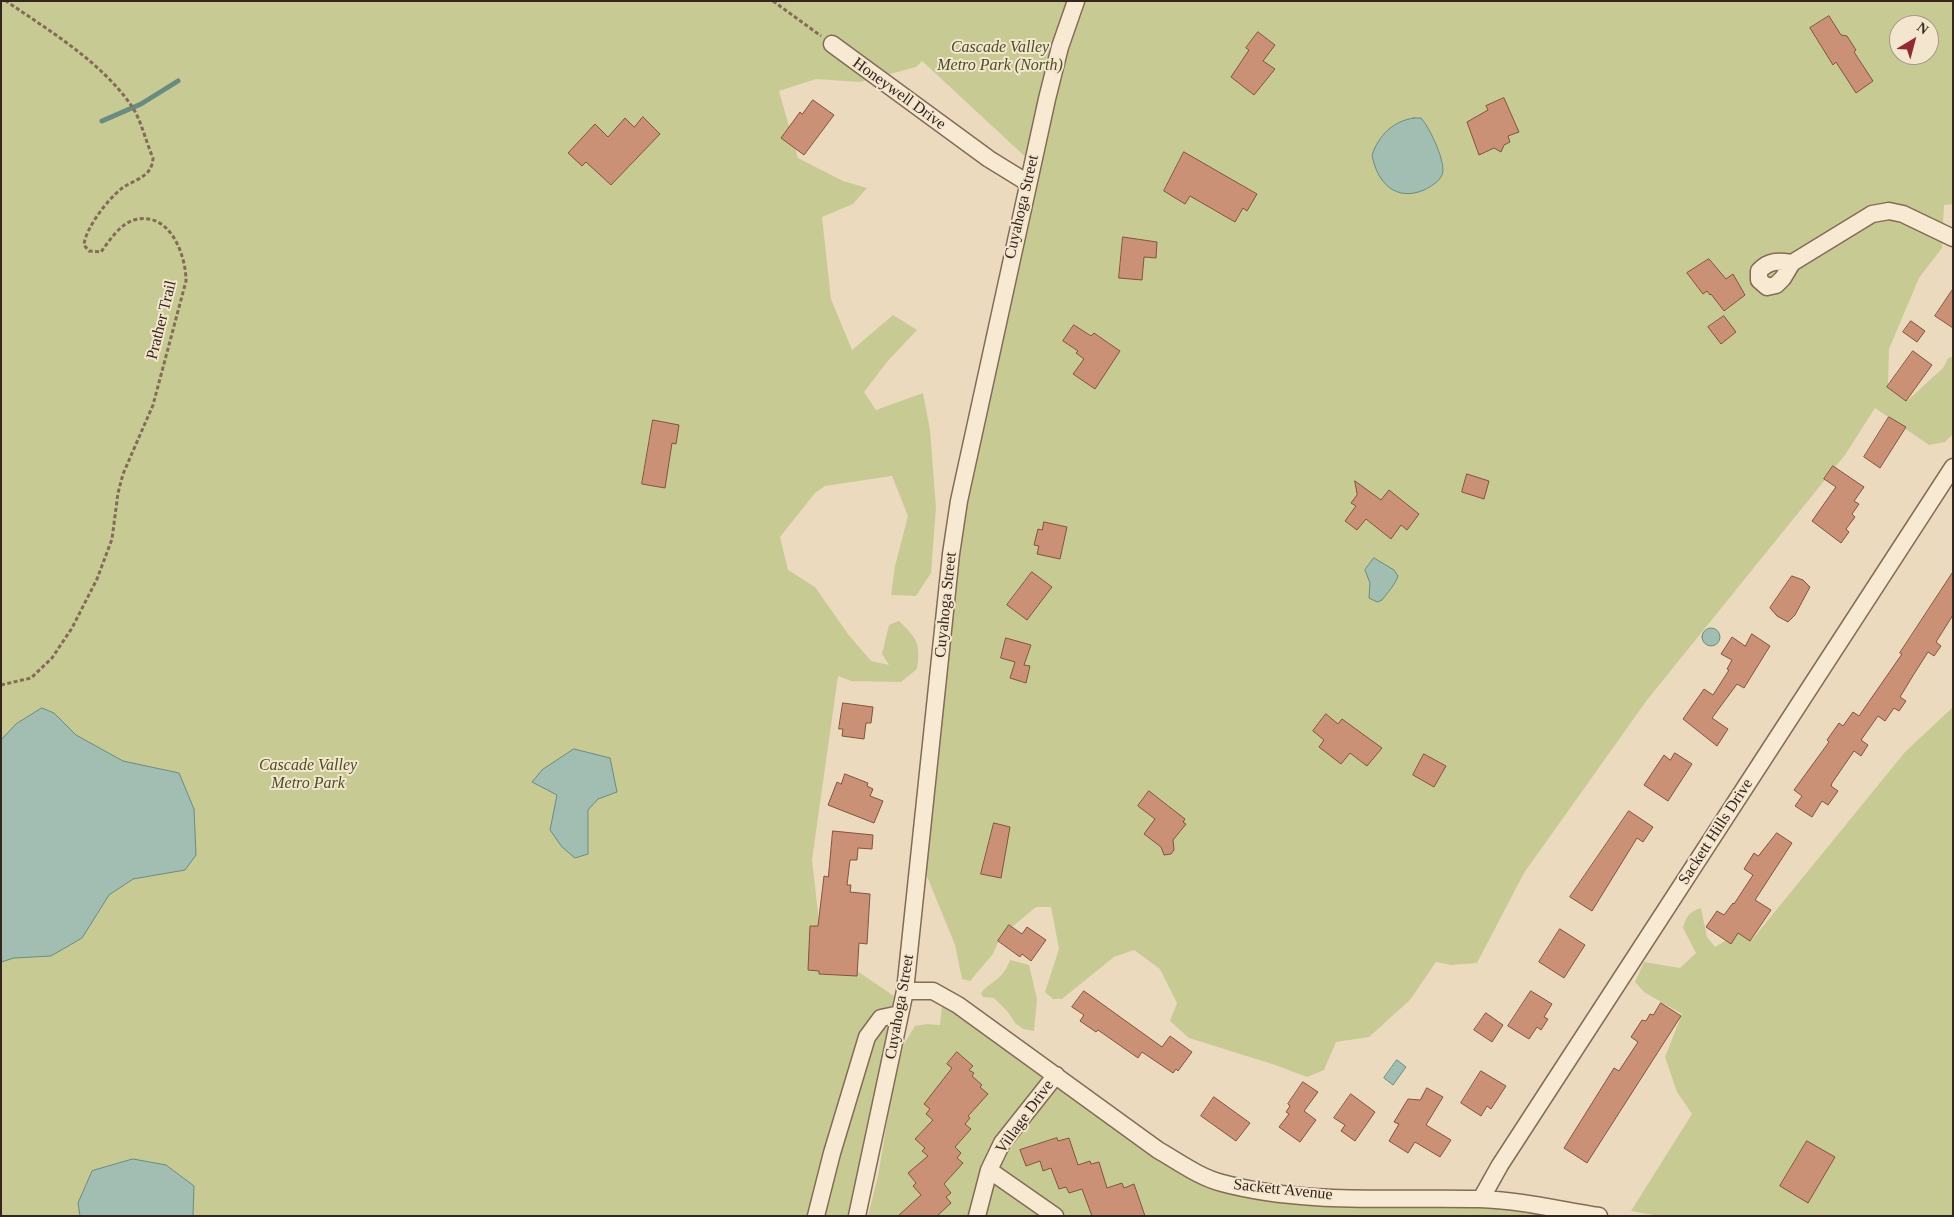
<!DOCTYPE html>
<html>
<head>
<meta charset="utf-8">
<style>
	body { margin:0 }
	#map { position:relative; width:1954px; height:1217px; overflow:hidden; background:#ecdabf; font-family:Georgia,serif }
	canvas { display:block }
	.frame { position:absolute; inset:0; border:2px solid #34261c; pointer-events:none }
	.north { position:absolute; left:1889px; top:15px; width:50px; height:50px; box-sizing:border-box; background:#f4e6ce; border:1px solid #a79987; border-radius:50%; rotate:37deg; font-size:14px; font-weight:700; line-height:20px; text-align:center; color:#34261c }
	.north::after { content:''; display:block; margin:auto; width:18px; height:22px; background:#922a34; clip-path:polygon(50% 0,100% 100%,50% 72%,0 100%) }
</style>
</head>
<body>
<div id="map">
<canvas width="1954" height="1217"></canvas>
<div class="frame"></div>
<div class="north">N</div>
</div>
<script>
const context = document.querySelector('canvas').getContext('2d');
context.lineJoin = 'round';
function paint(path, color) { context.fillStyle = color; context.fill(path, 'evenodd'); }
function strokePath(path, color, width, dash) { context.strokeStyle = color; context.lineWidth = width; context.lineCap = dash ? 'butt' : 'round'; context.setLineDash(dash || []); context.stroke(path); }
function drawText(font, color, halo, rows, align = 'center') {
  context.font = font + ' Georgia,serif'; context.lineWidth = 4; context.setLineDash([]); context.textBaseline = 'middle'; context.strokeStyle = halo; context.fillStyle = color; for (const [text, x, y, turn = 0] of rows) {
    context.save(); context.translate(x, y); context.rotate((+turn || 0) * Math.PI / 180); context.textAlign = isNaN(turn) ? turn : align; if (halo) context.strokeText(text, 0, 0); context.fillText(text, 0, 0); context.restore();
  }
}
const green = new Path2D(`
	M1,1H1953V204L1944,205L1942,248L1919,278L1889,349L1888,385L1908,400L1943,368L1948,358L1953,357V434L1945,442L1929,445L1875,408L1845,455L1647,700L1524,873L1477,963L1451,965L1436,962L1410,1000L1369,1037L1336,1042L1324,1070L1307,1077L1275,1065L1189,1038L1170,1021L1177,1003L1160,969L1134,950L1114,957L1062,999H1053L1045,992L1059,949L1051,907H1036L1001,936L993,954L970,981L962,979L955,945L920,859L951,554L1032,163L922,61L916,67L860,82L816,79L779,91L798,158L843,181L867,188L853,204L822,217L831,299L852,350L893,315L917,330L887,362L864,392L876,410L923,393L930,430L936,507L931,573L916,596L891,595L895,566L908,516L892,476L825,486L815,493L780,537L788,570L815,587L848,634L871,661L889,665L882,654L889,625L899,621C917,638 921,644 917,669L901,682L851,681L838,676L812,860L820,930L857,971L903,1002L856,1216H1ZM1899,25H1929V55H1899Z
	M1953,707V1216H1659L1631,1211L1692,1114L1677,1092L1665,1057L1682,1014L1644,992L1635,982L1644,962L1680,968L1696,953L1683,928C1686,916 1689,912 1701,908L1707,937L1715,947L1738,933L1751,941L1905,752Z
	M1010,960L1029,965L1037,999L1034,1031L1023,1029L1015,1023L1008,1012L994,998L983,997L981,993C993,979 1002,981 1010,960Z
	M943,996L1158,1150L1238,1186L1481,1199L1599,1216H868L878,1176L893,1085L904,1044L915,1026L927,1024L940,1025Z`);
const water = new Path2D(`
	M1414,118H1421C1430,128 1447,164 1442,175C1439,182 1430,187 1424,190C1396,202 1377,183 1372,155C1379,135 1393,121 1414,118Z
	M1374,558L1394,570L1398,576C1395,585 1388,592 1382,600L1377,602L1369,598L1370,583L1365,570Z
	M1702 637a9 9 0 1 1 18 0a9 9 0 1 1-18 0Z
	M42,708L54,713L76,735L123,761L179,773L194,809L196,855L185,870L133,879L109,895L82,938L51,956L14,958L1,962V740L16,724Z
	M574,749L610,758L617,792L598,799L588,810V854L575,858L562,847L550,830L557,795L532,782L542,770Z
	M1397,1060L1406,1067L1393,1085L1384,1078Z
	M133,1159L166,1165L194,1186L193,1216H80L78,1203L92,1171Z`);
const stream = new Path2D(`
	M102,121L141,104L178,81`);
const building = new Path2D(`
	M1829,16L1841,35L1847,36L1856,50L1854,52L1873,81L1856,93L1836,62L1833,65L1810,28Z
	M1258,32L1275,45L1263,61L1275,69L1254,95L1231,77L1249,50L1246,48Z
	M1504,98L1519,132L1508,136L1510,142L1504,145L1501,152L1494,148L1479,155L1467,122L1488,110L1486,106Z
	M813,100L834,115L804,155L781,138L800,112L802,114Z
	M643,117L660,134L611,185L586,162L582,166L568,153L595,124L608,137L625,118L634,127Z
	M1184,152L1257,194L1247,211L1243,208L1235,222L1190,196L1185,204L1164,191Z
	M1123,237L1157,242L1156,258L1144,257L1142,280L1119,278Z
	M1709,259L1726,279L1733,274L1745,295L1724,311L1711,294L1710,295L1707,291L1703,294L1687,273Z
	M1953,289V328L1935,316Z
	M1724,316L1736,332L1721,344L1708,327Z
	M1911,321L1925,331L1917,342L1903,332Z
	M1074,325L1091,336L1094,333L1120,351L1095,389L1073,374L1084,359L1076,353L1078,351L1063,341Z
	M1913,351L1932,365L1906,401L1887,387Z
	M1889,417L1906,427L1880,468L1864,457Z
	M653,420L679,425L676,444L672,443L665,488L642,484Z
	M1833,466L1864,487L1854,501L1859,504L1852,514L1855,517L1846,529L1849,532L1841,543L1812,521L1836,487L1824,479Z
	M1467,474L1489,481L1484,499L1462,492Z
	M1355,481L1381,500L1389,490L1419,514L1407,530L1401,525L1391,539L1366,519L1357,530L1345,521L1356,506L1351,503L1357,495Z
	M1044,522L1067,527L1060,559L1037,554L1039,546L1034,545L1038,529L1042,530Z
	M1032,572L1052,587L1027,620L1007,605Z
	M1953,572V615L1936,642L1941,646L1934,656L1928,652L1914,674L1900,697L1906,701L1899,711L1894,708L1885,721L1878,716L1861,740L1868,745L1861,756L1854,751L1832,783L1831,786L1838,791L1828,805L1822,801L1812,817L1795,806L1802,796L1794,790L1829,742L1827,740L1839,723L1843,726L1853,712L1859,716L1902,654L1900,653Z
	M1792,576L1803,580L1810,587L1795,615L1788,622L1777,616L1770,608Z
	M1752,634L1770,646L1744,688L1737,684L1712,718L1728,729L1717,746L1683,719L1704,689L1713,695L1729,670L1727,669L1732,660L1721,654L1732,637L1745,646Z
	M1006,638L1031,645L1024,665L1030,666L1026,683L1010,678L1015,662L1001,658Z
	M843,703L873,707L871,723H866L864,739L842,736L843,729H839Z
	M1326,714L1338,724L1342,719L1382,748L1367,766L1350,753L1341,764L1319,747L1324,740L1313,731Z
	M1675,753L1692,764L1668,801L1644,785L1664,755L1670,760Z
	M1424,754L1446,766L1434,787L1413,775Z
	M845,774L868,783L867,786L873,789L870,796L883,801L874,823L828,805L837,782L841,784Z
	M1149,791L1185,819L1183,822L1186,824L1173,840L1174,850L1171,854L1164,855L1161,847L1144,834L1155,819L1138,806Z
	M1629,811L1653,827L1643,842L1637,838L1592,911L1570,897Z
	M994,823L1010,827L1001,878L981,874Z
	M833,831L873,835L872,849L858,848L857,860H850L847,885H851L850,892L870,894L867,944L859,943L857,976L819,974V971L808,970L810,926H818L824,876L828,877Z
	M1777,833L1792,843L1755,900L1771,910L1750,941L1738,933L1731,944L1706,927L1717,911L1724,915L1733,903L1734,904L1753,875L1744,869L1754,853L1758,856Z
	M1009,925L1022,934L1027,927L1046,940L1031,961L1022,954L1020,957L998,941Z
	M1560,929L1585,945L1564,978L1539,962Z
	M1084,991L1162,1047L1170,1036L1192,1052L1178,1071L1176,1069L1173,1073L1142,1052L1138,1058L1098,1030L1096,1032L1080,1021L1084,1015L1072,1007Z
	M1531,991L1552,1004L1544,1017L1548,1019L1541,1030L1537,1027L1529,1039L1508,1026Z
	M1661,1003L1681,1016L1587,1163L1564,1148L1614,1068L1619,1071L1638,1042L1631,1037L1642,1020L1646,1021L1650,1014L1653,1015Z
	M1486,1013L1503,1025L1492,1042L1474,1030Z
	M957,1052L973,1066L969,1070L974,1073L972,1076L982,1085L980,1087L988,1094L968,1116L970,1118L965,1124L971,1129L955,1147L961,1153L957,1158L963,1163L944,1184L951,1193L946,1197L951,1203L937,1216H898L921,1195L913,1186L916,1183L908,1173L928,1156L922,1151L925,1148L915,1139L933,1120L926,1114L930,1109L924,1104L952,1068L947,1064Z
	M1481,1071L1506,1086L1491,1109L1487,1106L1481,1116L1461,1103Z
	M1303,1082L1318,1092L1304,1111L1316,1120L1300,1142L1279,1127L1289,1114L1286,1112L1290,1106L1288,1104Z
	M1427,1088L1443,1097L1426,1125L1451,1140L1440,1157L1415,1142L1408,1153L1389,1141L1399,1124L1394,1122L1408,1099L1420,1100Z
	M1351,1094L1375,1112L1355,1141L1341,1131L1345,1125L1334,1118Z
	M1214,1097L1250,1123L1236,1141L1201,1116Z
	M1057,1138L1058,1141L1069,1138L1078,1165L1090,1161L1091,1164L1099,1162L1107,1188L1122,1183L1124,1188L1134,1184L1145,1216H1092L1082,1189L1069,1193L1066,1187L1059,1189L1051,1168L1043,1171L1040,1161L1026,1166L1020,1150Z
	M1807,1141L1835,1157L1808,1203L1780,1186Z`);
const path = new Path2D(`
	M773,1L821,36
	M1,685L31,678L52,658L72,628L97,579L112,539L118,493L123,474L153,405L186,281C186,254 169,210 134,220C120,224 109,241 101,252L89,251L84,245C85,229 108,199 121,189C134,179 152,178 153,158C146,142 142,123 133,108C102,62 51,32 6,1`);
const minor = new Path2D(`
	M832,44L989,159L1028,183
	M1792,263C1778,261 1769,260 1759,271V280L1767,287L1776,285L1783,278L1792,263L1872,214L1889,211L1903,214L1953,238
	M905,991H933L958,1005L1158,1150C1179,1162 1199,1177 1222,1183C1304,1205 1395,1197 1479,1199C1519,1200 1560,1210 1599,1216
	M989,1170L1055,1216
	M1481,1199L1500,1165L1953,467
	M816,1216L832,1153L867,1037L881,1018L900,1014
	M857,1216L905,991L951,554L959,501L1047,99L1060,47L1076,1
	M977,1216L989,1170L1002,1143L1056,1075`);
const parkNames = [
	["Cascade Valley",1000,48],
	["Metro Park (North)",1000,66],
	["Cascade Valley",308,766],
	["Metro Park",308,784]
];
const streetNames = [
	["Honeywell Drive",899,94,36],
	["Cuyahoga Street",1022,207,-77],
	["Prather Trail",162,320,-76],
	["Cuyahoga Street",946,605,-84],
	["Sackett Hills Drive",1716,832,-57],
	["Cuyahoga Street",900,1007,-80],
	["Village Drive",1025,1117,-54],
	["Sackett Avenue",1283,1190,6]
];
paint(green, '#c8ca94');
paint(water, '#a2beb3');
strokePath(water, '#6a8b80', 1);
strokePath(stream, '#6a8b80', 5);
paint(building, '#ca9176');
strokePath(building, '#83533f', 1);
strokePath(minor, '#846b58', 19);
strokePath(path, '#846b58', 3, [4, 2.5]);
strokePath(minor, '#f8e9d2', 16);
drawText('italic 16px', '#495023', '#f4e6ce', parkNames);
drawText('16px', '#34261c', '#f4e6ce', streetNames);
</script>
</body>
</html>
